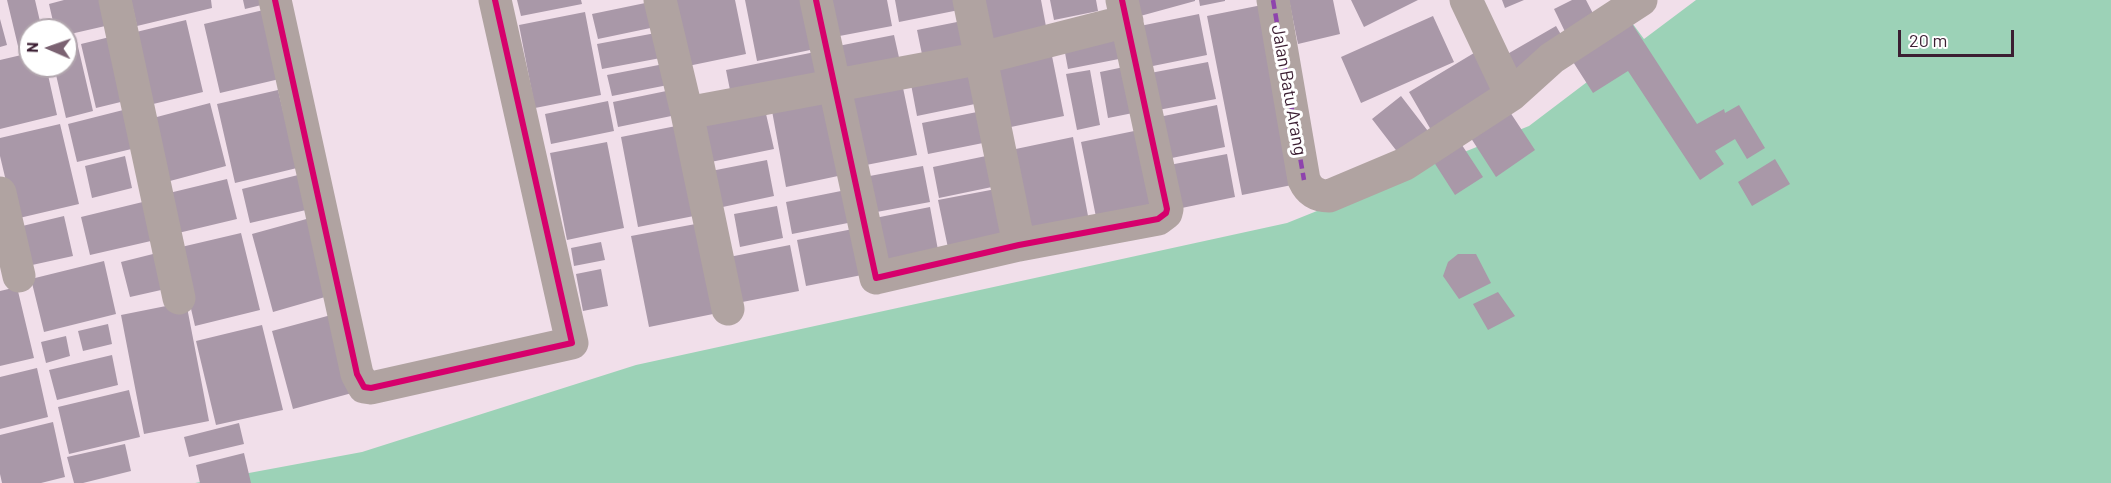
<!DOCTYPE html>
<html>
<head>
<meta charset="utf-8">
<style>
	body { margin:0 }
	#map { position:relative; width:2111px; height:483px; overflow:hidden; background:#f1dfea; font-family:Barlow,sans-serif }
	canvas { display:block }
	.north { position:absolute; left:18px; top:18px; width:60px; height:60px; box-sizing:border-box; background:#fff; border:2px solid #b1a5ad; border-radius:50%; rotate:272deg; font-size:16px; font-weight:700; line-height:24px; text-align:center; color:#3b1e32 }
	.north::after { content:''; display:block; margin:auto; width:21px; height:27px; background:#7b6272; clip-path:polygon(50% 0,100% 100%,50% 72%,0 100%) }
	.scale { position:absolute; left:1898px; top:30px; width:116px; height:27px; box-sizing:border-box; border:3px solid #3b1e32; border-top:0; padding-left:8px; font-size:18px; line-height:21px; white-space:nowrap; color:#3b1e32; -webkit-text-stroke:4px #fff; paint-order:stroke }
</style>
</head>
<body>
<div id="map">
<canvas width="2111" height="483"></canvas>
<div class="north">N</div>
<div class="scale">20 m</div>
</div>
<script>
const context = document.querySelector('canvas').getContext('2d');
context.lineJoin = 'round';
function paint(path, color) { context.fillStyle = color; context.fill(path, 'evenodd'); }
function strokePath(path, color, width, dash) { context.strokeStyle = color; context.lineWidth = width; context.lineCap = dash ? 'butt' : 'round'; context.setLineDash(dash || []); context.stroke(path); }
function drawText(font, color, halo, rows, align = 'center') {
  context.font = font + ' Barlow,sans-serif'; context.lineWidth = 6; context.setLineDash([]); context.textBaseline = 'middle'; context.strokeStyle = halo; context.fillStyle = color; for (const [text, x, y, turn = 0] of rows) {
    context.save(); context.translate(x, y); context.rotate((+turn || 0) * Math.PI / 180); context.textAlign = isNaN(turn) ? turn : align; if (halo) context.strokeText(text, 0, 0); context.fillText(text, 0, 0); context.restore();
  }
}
const water = new Path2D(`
	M1696,0H2111V483H195L362,452L636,365L1287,223L1529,126L1620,57L1627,16L1644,39Z`);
const building = new Path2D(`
	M7,0H35L42,30H30V43L18,46Z
	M64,0H109L114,24L66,35V30H55L49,4Z
	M131,0H211L212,8L137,26Z
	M243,0H274V2L245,9Z
	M517,0H581L582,4L521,16Z
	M674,0H735L746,54L688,66Z
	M745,0H805L815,49L757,61Z
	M828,0H887L892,26L829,38Z
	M895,0H957L959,10L899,22Z
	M983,0H1041L1048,37L992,49Z
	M1050,0H1096L1098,11L1054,20Z
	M1128,0H1195V1L1133,18Z
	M1199,0H1225V1L1200,6Z
	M1289,0H1333L1340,34L1298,44Z
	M1351,0H1418L1364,27Z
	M1502,0H1524L1505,8Z
	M1572,0H1586L1599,25L1569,40L1554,9Z
	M655,1L660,26L598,39L592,14Z
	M1267,4L1302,183L1242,195L1207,16Z
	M272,8L288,77L220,93L204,24Z
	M585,12L601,95L535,108L519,25Z
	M1199,14L1207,55L1143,68L1135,27Z
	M1433,16L1454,62L1361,103L1341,57Z
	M1627,16L1697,124L1724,109L1725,113L1739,105L1765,148L1747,159L1735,139L1715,151L1724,164L1700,180L1628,71L1593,93L1568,54Z
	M0,19L7,45L0,47Z
	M186,20L203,92L149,105L132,33Z
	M962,21L969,55L924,64L917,30Z
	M1556,26L1567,45L1508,79L1497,60Z
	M1119,31L1124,58L1068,69L1063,42Z
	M661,32L666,57L602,69L597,44Z
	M118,35L133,99L96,108L81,44Z
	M894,35L902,71L845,82L838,46Z
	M76,38L93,111L66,118L54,66H66V40Z
	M815,52L821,82L732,100L726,70Z
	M30,53V66H46L57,115L0,129V60Z
	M1474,53L1497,91L1431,130L1409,92Z
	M1052,56L1064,116L1006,128L994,68Z
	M1208,62L1216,99L1153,111L1145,74Z
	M669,63L673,84L612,96L607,75Z
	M967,67L975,104L917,116L910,79Z
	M1124,67L1133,113L1108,118L1100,72Z
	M1090,70L1100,125L1077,130L1066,74Z
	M902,83L917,155L861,166L846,94Z
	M676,89L681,114L618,127L613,102Z
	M278,90L297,168L235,183L217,104Z
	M821,90L838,176L786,187L770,100Z
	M1401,96L1431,135L1402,158L1372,119Z
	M608,101L614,131L551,144L545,114Z
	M210,103L226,166L170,181L153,118Z
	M764,105L774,149L706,163L697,118Z
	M1217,105L1225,147L1167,159L1159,117Z
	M1506,106L1535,150L1496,177L1467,132Z
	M135,107L144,146L77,162L68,124Z
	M977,112L983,143L928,154L922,123Z
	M60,124L79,204L15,219L0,156V138Z
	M681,125L699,215L638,227L621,137Z
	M1139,130L1154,210L1097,222L1081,142Z
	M1073,137L1089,221L1027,234L1011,150Z
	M1458,139L1483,177L1455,195L1430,156Z
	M607,142L624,228L567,240L550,153Z
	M1227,154L1235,197L1172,210L1164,166Z
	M125,156L132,188L92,198L85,166Z
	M986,156L992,187L939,198L933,167Z
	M1775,159L1790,184L1752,206L1738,182Z
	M767,160L774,196L718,208L711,171Z
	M923,166L930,202L866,214L859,178Z
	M298,175L306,210L250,223L242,189Z
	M227,179L237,219L174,234L165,194Z
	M1001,188L1010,235L948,248L938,200Z
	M846,190L853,222L792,234L786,202Z
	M155,199L164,238L90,255L81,217Z
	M777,206L783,238L740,247L734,214Z
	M930,207L938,250L878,262L870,219Z
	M64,216L73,256L23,267L14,228Z
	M310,218L332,295L273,312L252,234Z
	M701,223L718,313L649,327L631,236Z
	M858,228L867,274L806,286L797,240Z
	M241,233L260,310L195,326L177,248Z
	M601,242L605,260L574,266L571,248Z
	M790,245L799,291L732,304L724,258Z
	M161,252L170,288L130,297L121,262Z
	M1458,254H1476L1491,283L1459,299L1443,276L1448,262Z
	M104,261L116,314L44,332L31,279Z
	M601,269L608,306L583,311L576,274Z
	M17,287L34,358L0,366V291Z
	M1498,292L1515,316L1488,330L1473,304Z
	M186,302L209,421L144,434L121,315Z
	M331,315L352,393L293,409L272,331Z
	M108,324L112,344L83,351L78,331Z
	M262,325L283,410L216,425L196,341Z
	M66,336L70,356L46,363L41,342Z
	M112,355L118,385L57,400L49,370Z
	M37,368L48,417L0,429V377Z
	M129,390L140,437L69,454L58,407Z
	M53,422L65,477L41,483H2L0,474V435Z
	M239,423L244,444L189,457L184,437Z
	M125,444L131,471L83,483H74L67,457Z
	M244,453L251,483H200L196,465Z`);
const minor = new Path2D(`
	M115,0L179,298
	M275,0L357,374L364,387L371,388L572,343L495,0
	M660,0L687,113L728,309
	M816,0L876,278L1019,245L1158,219L1166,213L1167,209L1122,0
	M969,0L1019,245
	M1273,0L1304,180C1309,191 1316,196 1329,196L1405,164L1511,95L1552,58L1641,0
	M1466,0L1511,95
	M687,113L982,58L1127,21
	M0,193L19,276`);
const quiet = new Path2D(`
	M1273,0L1304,180`);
const cycleway = new Path2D(`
	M275,0L357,374L364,387L371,388L572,343L495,0
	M816,0L876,278L1019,245L1158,219L1166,213L1167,209L1122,0`);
const streetNames = [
	["Jalan Batu Arang",1289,90,80]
];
paint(water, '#9cd2b7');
paint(building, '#a998a8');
strokePath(minor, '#b0a3a1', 33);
strokePath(quiet, '#8e44ad', 4.5, [9, 4.5]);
strokePath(cycleway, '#d6006c', 6);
drawText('18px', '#3b1e32', '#fff', streetNames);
</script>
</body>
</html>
